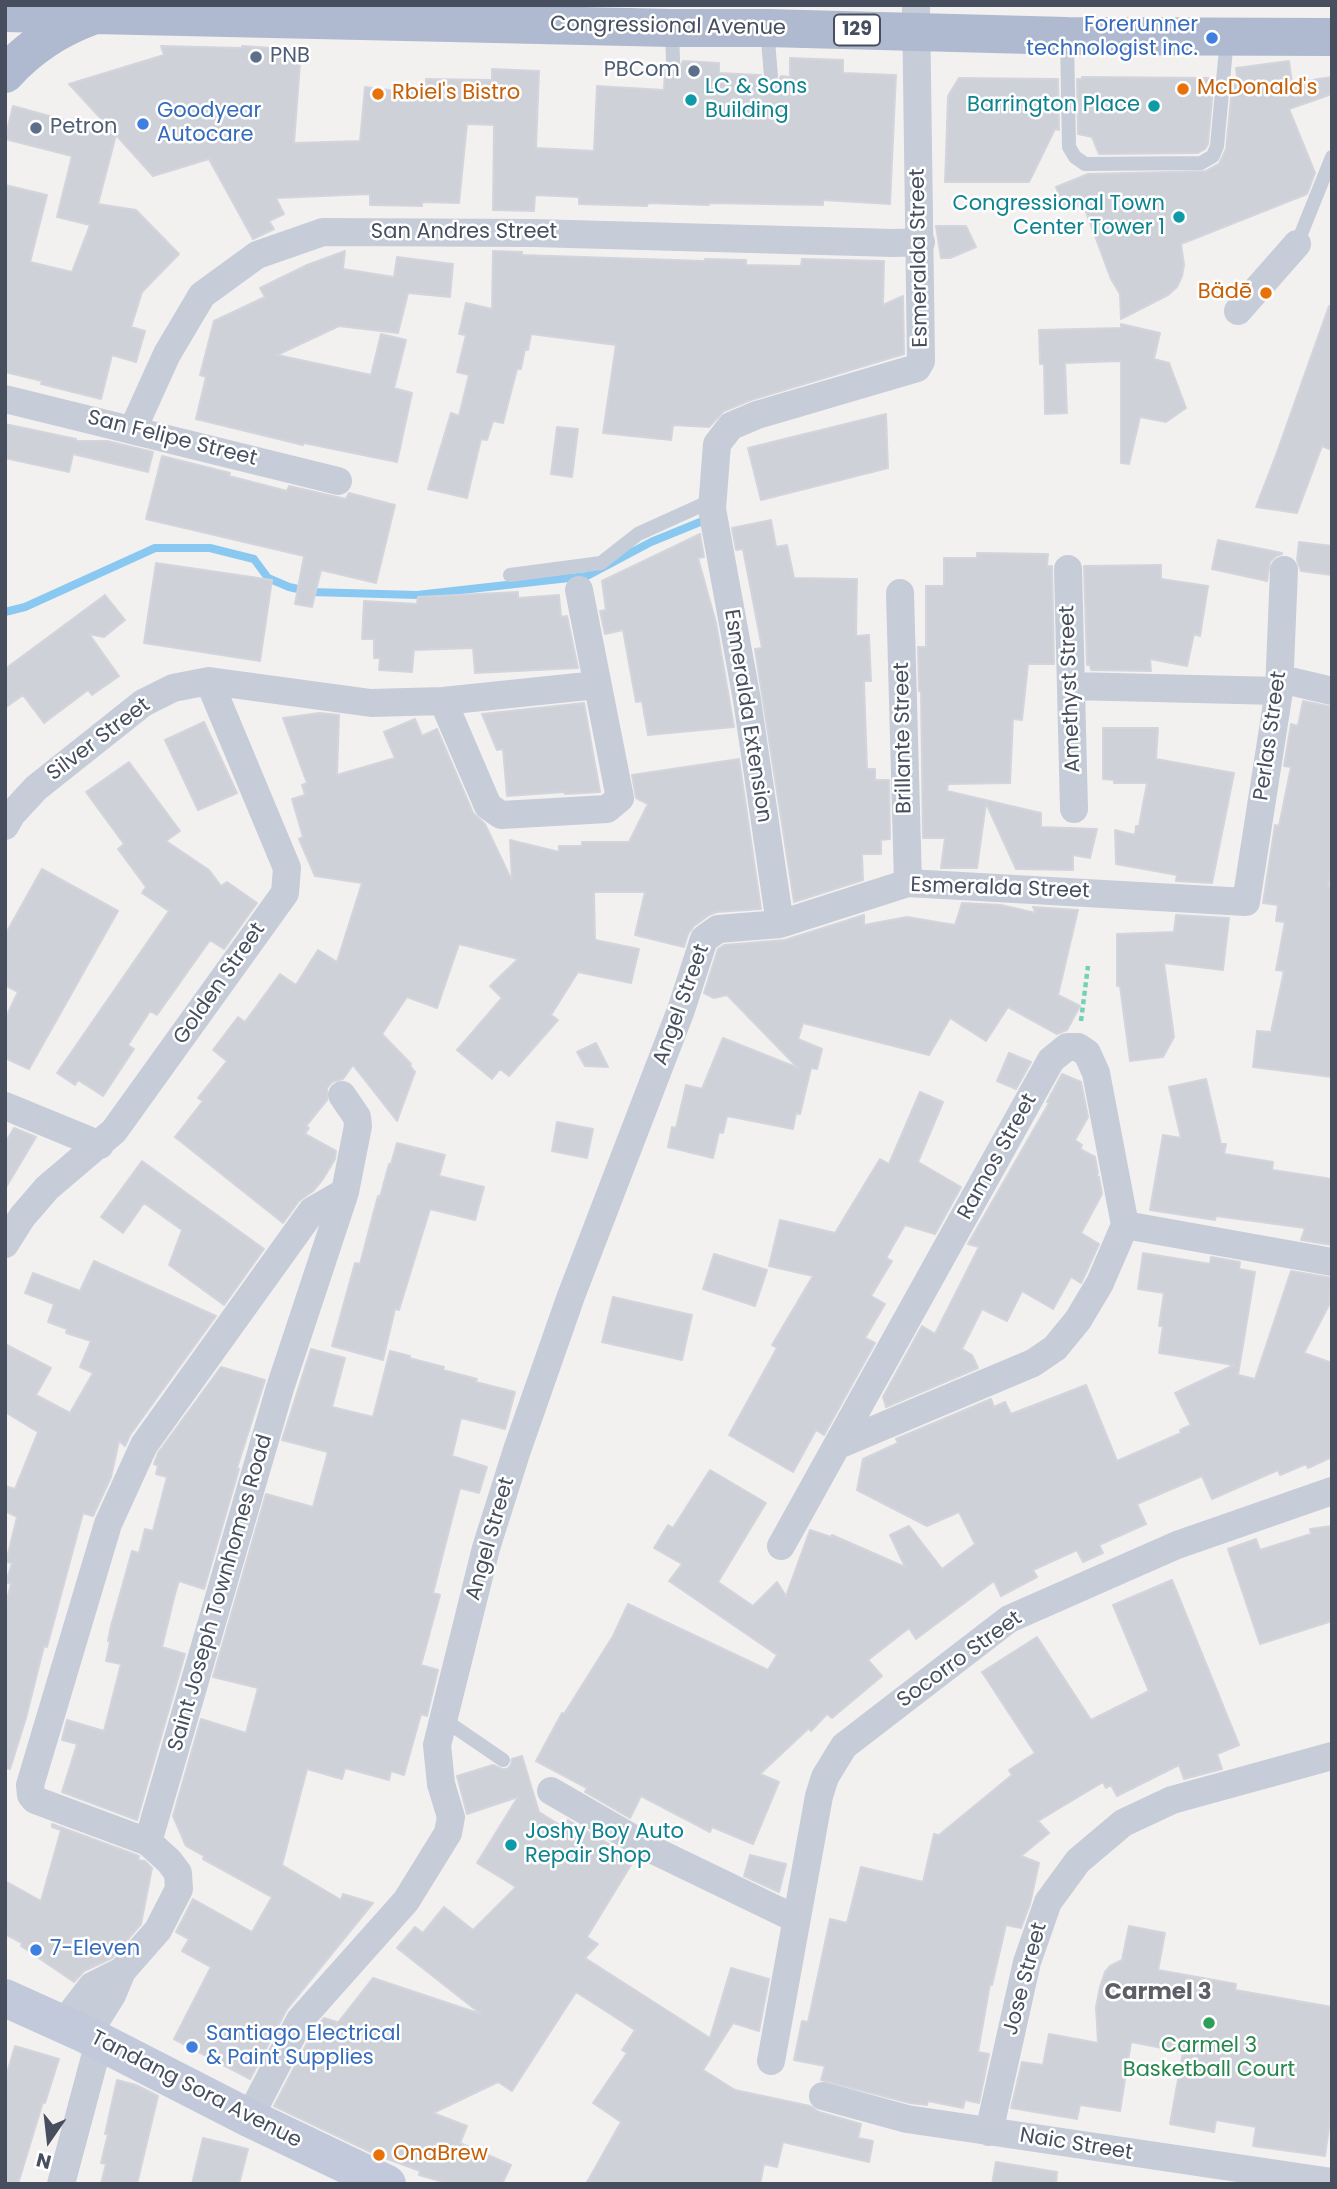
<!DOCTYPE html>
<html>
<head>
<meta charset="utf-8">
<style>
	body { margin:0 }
	#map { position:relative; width:1337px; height:2189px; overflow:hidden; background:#f3f1f0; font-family:Poppins,sans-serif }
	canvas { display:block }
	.frame { position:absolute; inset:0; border:7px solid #474f5f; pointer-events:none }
	.north { position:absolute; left:14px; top:2105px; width:70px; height:70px; -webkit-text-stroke:5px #fff; paint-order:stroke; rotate:194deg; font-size:19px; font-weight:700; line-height:28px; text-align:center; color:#474f5f }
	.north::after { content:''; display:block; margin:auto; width:24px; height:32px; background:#474f5f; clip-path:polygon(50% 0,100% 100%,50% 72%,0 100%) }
</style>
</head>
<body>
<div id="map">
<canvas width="1337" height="2189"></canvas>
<div class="frame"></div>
<div class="north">N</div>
</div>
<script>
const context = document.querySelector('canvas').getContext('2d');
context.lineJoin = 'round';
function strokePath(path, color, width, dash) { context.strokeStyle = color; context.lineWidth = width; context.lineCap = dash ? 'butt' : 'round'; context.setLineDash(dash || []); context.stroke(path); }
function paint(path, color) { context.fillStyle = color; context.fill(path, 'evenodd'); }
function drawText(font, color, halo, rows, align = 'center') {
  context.font = font + ' Poppins,sans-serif'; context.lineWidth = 5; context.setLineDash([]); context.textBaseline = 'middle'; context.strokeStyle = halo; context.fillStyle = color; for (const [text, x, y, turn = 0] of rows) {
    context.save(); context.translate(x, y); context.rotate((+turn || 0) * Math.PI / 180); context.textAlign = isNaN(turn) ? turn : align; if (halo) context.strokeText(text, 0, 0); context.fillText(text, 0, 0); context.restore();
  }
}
const stream = new Path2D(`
	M5,612L25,607L155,548H210L254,559L268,578L289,587L311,592L417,595L587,576L651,542L710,518`);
const building = new Path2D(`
	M161,46L242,48V46L301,50L294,143L360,141L365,87L397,91V87L426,89V79L492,80V69L539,71L536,148L594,151L597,86L664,90L665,66L668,69L674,71L679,69L683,61L719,63V73L761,75L764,82L772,85L777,83L781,76L790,77V58L843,60V73L896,75L890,204L823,200V205L709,203V205L648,203L647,206L579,204V197L535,195L534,211L493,210L494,125L467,124L459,203L422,202V206L370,205V194L276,198L284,214L269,221L274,229L253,239L209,159L153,176L116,135L98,204L136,210L179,254L142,292L131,327L145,331L136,362L112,355L101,399L41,384L42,381L5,372V185L47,195L30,262L72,272L90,225L57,217L72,156L5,139L13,106L115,134L69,84L164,55Z
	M1289,61L1292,83L1332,77V94L1289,109L1315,173L1307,194L1181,244L1184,265L1182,276L1177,287L1168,295L1121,319L1120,294L1111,279L1083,204L1066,211L1056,187L1088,174L1206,171L1219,164L1226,149L1233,78H1237L1236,68Z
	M1082,77L1214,78L1208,144L1205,149L1198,153L1099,154L1092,137L1078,134L1077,79H1082Z
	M959,78L1058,79L1059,130L1055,129L1029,182H945L948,96Z
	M936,226H966L976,247L950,258H941Z
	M345,251L343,269L394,277L397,257L453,264L450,297L408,293L398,333L339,326L277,355L371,375L381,334L406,340L394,388L412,393L397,462L304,443L303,445L196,419L206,377L200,375L214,321L265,297L260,288L307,265Z
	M493,251L522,252V255L705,261V259L746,260V265L801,266L802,259L884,261L883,305L903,296L904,354L751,400L724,411L709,427L673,425L671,440L603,433L616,345L531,334L528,350L525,349L521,369H517L503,423L493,421L487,440L481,439L467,498L428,489L451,413L459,416L469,375L457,372L466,335L459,334L466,303L492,309Z
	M1329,306H1332V450L1322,446L1297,513L1256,507L1276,455Z
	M1121,324L1160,333L1154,359L1169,363L1186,408L1166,422L1140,417L1129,464L1121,463V361L1065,363L1067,413L1045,414L1044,364H1040L1039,330L1121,328Z
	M886,414L888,468L761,500L748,448Z
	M5,424L76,439V441H107L153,452L148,472L73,454L69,472L5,458Z
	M557,427L578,429L572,477L551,474Z
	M162,456L230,473L229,476L287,491L289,486L346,499L349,493L395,505L376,583L321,570L312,607L295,604L304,556L146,519Z
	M771,520L776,547L787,545L794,578L857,579L856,636L869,635L871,681H864L867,769H875V780H889L890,839L881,840V854H862L863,880L794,902L755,649L762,648L743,549L736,550L732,528Z
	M700,534L704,557L698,558L716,623L734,727L648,735L642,701L636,702L623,630L605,634L600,611L606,610L602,581Z
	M1218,540L1282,553V554L1276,556L1270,562L1267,581L1212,569Z
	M1299,542L1332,546V575L1301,571L1297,560Z
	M977,553L1048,554L1047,566H1052L1054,664H1028L1022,720L1013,719L1010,783L948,784L947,791L1041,813V827L1097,829L1090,858L1073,855V870L1016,869L986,803L977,868H941L945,838H923L921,691H919L918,647H926V586H944V558H977Z
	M156,563L272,580L260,661L144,643Z
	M1161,565V579L1208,586L1200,636L1194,634L1187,666L1150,659L1151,671L1091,670L1090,665H1087L1084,566Z
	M518,592V598L559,595L561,617L567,616L578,668L475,673L473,648L414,650L412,672L379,670L380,658H374V639H362L364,601L417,604L418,597Z
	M105,595L125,620L104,637L89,634L119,676L92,695L88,690L44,723L23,695L5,708V669Z
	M1303,701L1332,707V864L1328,887H1332V1077L1253,1067L1257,1031L1271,1032L1284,971L1276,970L1285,922L1276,921L1278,905L1263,903L1275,825L1279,826L1291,767L1284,766L1291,724L1298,726Z
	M584,703L600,792L565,794L564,792L507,796L503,749L497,750L482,714Z
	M319,713L339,715L337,775L395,758L384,732L415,719L422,736L437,729L473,813L485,824L512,881L510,840L559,852V846H582V842H629L648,804L636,798L632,775L739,759L761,909L717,912L709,915L694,926L688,934L684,947L635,935L645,892H594L595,940L639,949L631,983L578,972L551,1015L558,1020L509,1076L500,1069L492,1079L457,1050L502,998L490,986L518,959L459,944L437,1008L407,997L382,1034L411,1064L410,1066L415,1072L397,1121L353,1065L343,1079L332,1082L327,1088V1100L306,1126L309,1128L305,1134L336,1151L335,1159L323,1179L313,1191L299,1201L283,1223L175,1137L203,1101L198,1098L227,1061L213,1050L238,1017L245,1022L280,974L296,985L318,950L337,962L362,883L315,876L299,839L303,837L292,799L305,795L302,785L307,783L283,718Z
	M204,722L237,793L198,810L165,740Z
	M1103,728H1158L1156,759L1234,773L1212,883L1176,881L1177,875L1116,864L1115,830L1135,835L1136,826H1139L1147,783H1114V780L1103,779Z
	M129,762L180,831L166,841L209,870L221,886L227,882L257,903L224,949L210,940L157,1015L150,1011L128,1045L134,1049L103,1096L78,1080L75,1085L57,1073L169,911L142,893L146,887L118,849L124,844L86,792Z
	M42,869L118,911L29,1069L5,1058V1019L18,992L5,985V935Z
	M962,903L1001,905L1036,913L1033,907L1078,910L1058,995L1080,1006L1067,1030L1057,1034L1008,1007L986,1041L950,1018L929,1055L803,1023L798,1039L822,1049L817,1069L811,1068L800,1114L796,1113L793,1129L727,1116L723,1133L719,1132L713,1158L668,1147L672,1127L676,1128L686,1085L702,1089L723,1038L798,1068L727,995L714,998L704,993L718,949L724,945L785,940L864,915V925L907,917L955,925Z
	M1176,915L1229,918L1223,970L1164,963L1174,1037L1163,1057L1130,1061L1120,986H1117V934L1174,932Z
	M596,1043L608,1067L585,1066L577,1052Z
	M1009,1053L1031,1062L1016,1089L997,1081Z
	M1062,1074L1081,1082L1088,1117L1075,1140L1082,1145L1080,1149L1095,1157L1098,1173L1097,1176L1099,1177L1102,1194L1081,1233L1099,1244L1085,1275L1081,1283L1071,1277L1053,1309L1022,1291L1007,1321L982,1309L962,1349L972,1355L978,1368L886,1407L883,1397L922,1326L935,1334L979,1247L968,1244L1049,1103L1047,1102Z
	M1206,1079L1221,1144H1226L1224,1154L1273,1162L1272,1170L1332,1179V1245L1301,1240L1305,1228L1216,1216L1215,1220L1150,1210L1163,1135L1181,1138L1169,1087Z
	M920,1092L943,1102L918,1162L961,1187L935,1234L905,1225L886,1258L892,1261L871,1296L885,1304L865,1338L875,1343L824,1435L816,1430L793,1472L729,1435L777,1348L772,1345L813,1276L769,1266L780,1220L835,1233L880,1159L889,1164Z
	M557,1122L593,1129L587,1158L552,1151Z
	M14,1128L36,1137L5,1189V1143Z
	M397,1143L445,1155L439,1176L484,1187L475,1220L430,1209L399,1310L395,1309L383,1360L332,1346L355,1263L360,1264L378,1196L380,1197L389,1164H391Z
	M142,1161L264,1249L224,1305L169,1265L182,1230L144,1203L123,1233L101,1217Z
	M1143,1253L1210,1264L1211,1257L1240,1262L1239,1269L1255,1272L1238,1375L1255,1379L1291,1271L1332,1278L1329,1305L1304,1353L1332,1363V1457L1308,1468L1306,1464L1280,1475L1278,1470L1212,1499L1202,1476L1137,1504L1146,1524L1099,1545L1103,1553L1083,1562L1077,1550L1033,1570L1037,1577L1001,1596L994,1581L916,1639L909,1628L868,1660L882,1676L832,1718L827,1714L811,1731L809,1728L760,1774L779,1782L753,1844L712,1827L710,1832L641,1796L630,1818L585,1792L587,1788L536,1761L562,1713L564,1714L613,1636L628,1604L768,1670L777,1655L669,1581L682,1564L654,1548L668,1525L673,1528L710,1470L766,1503L718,1582L753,1606L777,1582L786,1596L810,1530L831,1537L832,1535L905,1567L890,1535L909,1526L942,1569L975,1544L959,1512L927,1526L857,1490L863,1459L898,1443L896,1439L991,1399L994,1407L1005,1402L1011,1414L1086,1385L1117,1461L1181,1433L1180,1430L1191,1425L1175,1393L1234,1365L1159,1353L1163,1326H1159L1164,1293L1138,1289Z
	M714,1254L767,1270L755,1306L703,1289Z
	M94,1261L216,1316L130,1435L125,1446L119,1441L111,1477L93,1516L83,1513L47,1647L44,1646L26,1718L10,1769L5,1768V1607L11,1584L6,1582L12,1563L6,1562L17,1517L5,1511V1486L15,1489L38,1432L5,1412V1344L51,1368L36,1395L70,1413L93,1373L80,1367L91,1341L66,1333L67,1329L48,1322L54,1304L25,1293L33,1273L80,1291Z
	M613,1297L692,1315L682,1360L602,1342Z
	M311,1349L345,1358L332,1407L373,1417L390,1351L410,1356L409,1358L444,1367L443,1370L477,1379L476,1382L515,1392L505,1429L461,1418L452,1456L487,1467L479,1493L460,1488L445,1546L433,1593L440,1595L421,1665L438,1670L427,1716L421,1714L404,1775L391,1771L389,1780L345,1768L342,1779L307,1769L282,1865L341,1900L343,1894L373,1903L287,2009L250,2079L174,2039L211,1967L182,1951L189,1939L176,1932L193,1899L252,1932L272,1897L203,1859L204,1856L186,1846L173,1816L201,1719L246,1733L258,1688L213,1677L266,1494L313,1507L328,1452L282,1440Z
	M221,1367L265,1380L237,1468L239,1469L204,1589L179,1581L175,1594L162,1647L185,1654L137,1820L62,1792L77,1744L62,1740L67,1720L104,1731L121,1664L106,1661L110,1642L108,1641L111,1626L132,1551L139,1553L145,1529L153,1531L167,1477L156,1474L158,1466L154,1464L158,1453Z
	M1332,1526V1621L1260,1644L1228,1549L1256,1539L1260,1550L1311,1534L1310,1529Z
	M1172,1580L1239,1745L1217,1754L1222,1769L1184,1779L1179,1765L1117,1796L1111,1785L1106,1788L1103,1782L1038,1821L1049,1833L1021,1856L1039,1863L1030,1904L1021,1928L1006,1925L992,1985L990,1984L978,2052L989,2054L979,2103L965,2100L963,2108L928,2101L927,2105L910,2103L821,2080L825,2066L794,2060L802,2021L808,2022L830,1919L847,1923L861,1867L923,1882L934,1834L939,1835L1012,1775L1009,1770L1035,1753L982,1672L1037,1637L1091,1720L1149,1691L1113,1605Z
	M522,1756L539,1812L563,1827L568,1820L623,1852L619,1857L631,1865L587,1937L598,1944L585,1958L710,2038L731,1968L769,1979L759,2031L733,2023L703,2070L735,2090L810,2106L819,2112L861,2124L858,2138L873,2141L869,2162L783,2142L777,2167L764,2164L760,2184H586L621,2122L593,2103L627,2053L622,2050L635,2030L576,1992L512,2091L498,2082L433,2113L467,2126L460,2143L511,2165L502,2184H450L419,2175L420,2171L377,2155L274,2106L314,2030L324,2018L337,2022L336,2025L373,1978L481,2014L397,1948L415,1927L423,1933L444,1907L473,1930L516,1887L477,1863L518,1797L467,1814L457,1776L493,1765L502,1769H507L511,1765L512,1759Z
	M52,1824L139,1856L138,1860L145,1861L152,1868L141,1924L112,1958L84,1971L74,1982L21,1946L22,1943L5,1934V1881L41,1901L61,1830L52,1827Z
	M750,1855L786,1864L779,1892L744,1876Z
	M1129,1926L1165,1933L1158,1970L1236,1984L1235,1990L1332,2007V2106L1325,2156L1253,2146L1256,2127L1216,2120L1214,2132L1170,2124L1183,2052L1131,2042L1120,2111L1080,2105L1077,2119L1011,2108L1022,2062L1043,2065L1049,2034L1098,2043L1096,2007L1100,1987L1105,1972L1110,1966L1122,1960Z
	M15,2046L59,2059L45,2103L43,2102L18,2184H5V2080Z
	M117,2080L136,2085L158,2096L137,2184H101L106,2164L101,2163L108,2134H105Z
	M203,2138L248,2149L239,2184H192Z
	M996,2162L1057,2172L1056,2184H992Z`);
const path = new Path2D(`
	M1081,1021L1088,966`);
const lane = new Path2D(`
	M672,29L673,61
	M767,29L771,76
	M1067,38L1069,147L1075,157L1085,164L1201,163L1213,156L1217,146L1227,38
	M1297,244L1332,157
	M510,575L601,563L638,534L713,500
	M443,1719L503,1760`);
const street = new Path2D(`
	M1238,311L1297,244
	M5,399L338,481
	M133,429L167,354L202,295L257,255L323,232L534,233L894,243L921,242
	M1068,569L1074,809
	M900,593L908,883
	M1281,679L1332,691
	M1071,686L1279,691
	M443,701L488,806L501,815L607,809L620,798L579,590
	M5,826L12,814L36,788L143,703L173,688L209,681L371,703L443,701L597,685
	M780,924L747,700L712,509L717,444L731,426L757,415L917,368L921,361L916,5
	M5,1106L100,1145
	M1125,1225L1332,1262
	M5,1244L22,1217L47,1188L114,1131L285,893L287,868L209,681
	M781,1546L1051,1060L1067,1047H1078L1087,1053L1096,1073L1125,1225L1100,1283L1078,1320L1055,1348L1033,1363L838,1445
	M551,1791L653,1850L796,1919
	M148,1842L280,1388L345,1192L358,1126L357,1117L342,1095
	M62,2025L92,1986L122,1971
	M87,2035L112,1995L122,1971L158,1930L179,1889L178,1873L169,1861L148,1842L35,1800L31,1795L30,1785L108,1524L144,1445L312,1211L345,1192
	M771,2061L819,1796L825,1777L844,1746L1009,1619L1177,1545L1332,1491
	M823,2096L907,2119L1332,2182
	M249,2118L300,2020L406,1901L448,1833L451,1817L441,1784L437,1745L486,1548L517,1450L571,1296L681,1010L704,939L718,929L780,924L908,883L1246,902L1279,691L1284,570
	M989,2132L1027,1962L1048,1902L1078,1861L1123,1823L1172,1800L1332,1756
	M61,2184L99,2042`);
const secondary = new Path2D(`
	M5,1998L87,2035L249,2118L387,2184`);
const primary = new Path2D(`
	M5,13L672,28H767L1067,36L1332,37
	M5,74C29,48 57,29 90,17`);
const markers = [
	[1212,38,7,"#3f7fe0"],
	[256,57,7,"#5c6f8a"],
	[694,71,7,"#5c6f8a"],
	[1183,89,7,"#e8710a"],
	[378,94,7,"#e8710a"],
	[691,100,7,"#0f9aa8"],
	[1154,106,7,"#0f9aa8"],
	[143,124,7,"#3f7fe0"],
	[36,128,7,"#5c6f8a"],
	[1179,217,7,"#0f9aa8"],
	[1266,293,7,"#e8710a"],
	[511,1845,7,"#0f9aa8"],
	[36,1950,7,"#3f7fe0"],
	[1209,2023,7,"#2e9e5b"],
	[192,2047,7,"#3f7fe0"],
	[379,2155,7,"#e8710a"]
];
const shields = [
	[857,30,46]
];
const shieldNames = [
	["129",857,30]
];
const shopNames = [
	["Forerunner",1198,26,"right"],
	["technologist inc.",1198,50,"right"],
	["Goodyear",157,112],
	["Autocare",157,136],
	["7-Eleven",50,1950],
	["Santiago Electrical",206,2035],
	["& Paint Supplies",206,2059]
];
const streetNames = [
	["Congressional Avenue",668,27,1],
	["San Andres Street",464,233],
	["Esmeralda Street",920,258,-91],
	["San Felipe Street",172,439,14],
	["Amethyst Street",1071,689,-92],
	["Esmeralda Extension",747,716,81],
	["Perlas Street",1271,736,-82],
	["Brillante Street",904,738,-91],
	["Silver Street",99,740,-37],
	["Esmeralda Street",1000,889,2],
	["Golden Street",220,984,-55],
	["Angel Street",682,1005,-70],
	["Ramos Street",998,1157,-61],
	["Angel Street",491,1539,-74],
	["Saint Joseph Townhomes Road",221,1593,-74],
	["Socorro Street",960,1660,-36],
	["Jose Street",1026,1979,-75],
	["Tandang Sora Avenue",196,2090,27],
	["Naic Street",1076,2145,9]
];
const serviceNames = [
	["PNB",270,57],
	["PBCom",680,71,"right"],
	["Petron",50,128]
];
const cultureNames = [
	["LC & Sons",705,88],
	["Building",705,112],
	["Barrington Place",1140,106,"right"],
	["Congressional Town",1165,205,"right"],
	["Center Tower 1",1165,229,"right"],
	["Joshy Boy Auto",525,1833],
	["Repair Shop",525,1857]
];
const foodNames = [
	["McDonald's",1197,89],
	["Rbiel's Bistro",392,94],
	["Bädē",1252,293,"right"],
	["OnaBrew",393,2155]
];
const leisureNames = [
	["Carmel 3",1209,2047],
	["Basketball Court",1209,2071]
];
const neighbourhoodNames = [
	["Carmel 3",1158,1993]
];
strokePath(stream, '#88c8f1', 8);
paint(building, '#cfd1d8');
strokePath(building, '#d4d5dc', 2);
strokePath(path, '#73d2b4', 4.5, [5, 3.5]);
strokePath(lane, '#c6ccd8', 14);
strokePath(street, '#c6ccd8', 28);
strokePath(secondary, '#c2c9da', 38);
strokePath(primary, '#afbad0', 38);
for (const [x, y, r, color] of markers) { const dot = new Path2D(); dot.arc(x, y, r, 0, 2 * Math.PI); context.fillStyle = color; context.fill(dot); strokePath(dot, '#fff', 2.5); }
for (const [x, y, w] of shields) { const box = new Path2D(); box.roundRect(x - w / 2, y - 15.5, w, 31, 5); context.fillStyle = '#fff'; context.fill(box); strokePath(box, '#474f5f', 2); }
drawText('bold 19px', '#474f5f', null, shieldNames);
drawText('21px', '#366cbe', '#fff', shopNames, 'left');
drawText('21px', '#474f5f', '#fff', streetNames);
drawText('21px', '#4e5e75', '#fff', serviceNames, 'left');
drawText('21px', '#0d838f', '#fff', cultureNames, 'left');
drawText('21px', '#c56008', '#fff', foodNames, 'left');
drawText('21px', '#27864d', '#fff', leisureNames);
drawText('bold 23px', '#5c5f66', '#fff', neighbourhoodNames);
</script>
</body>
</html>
